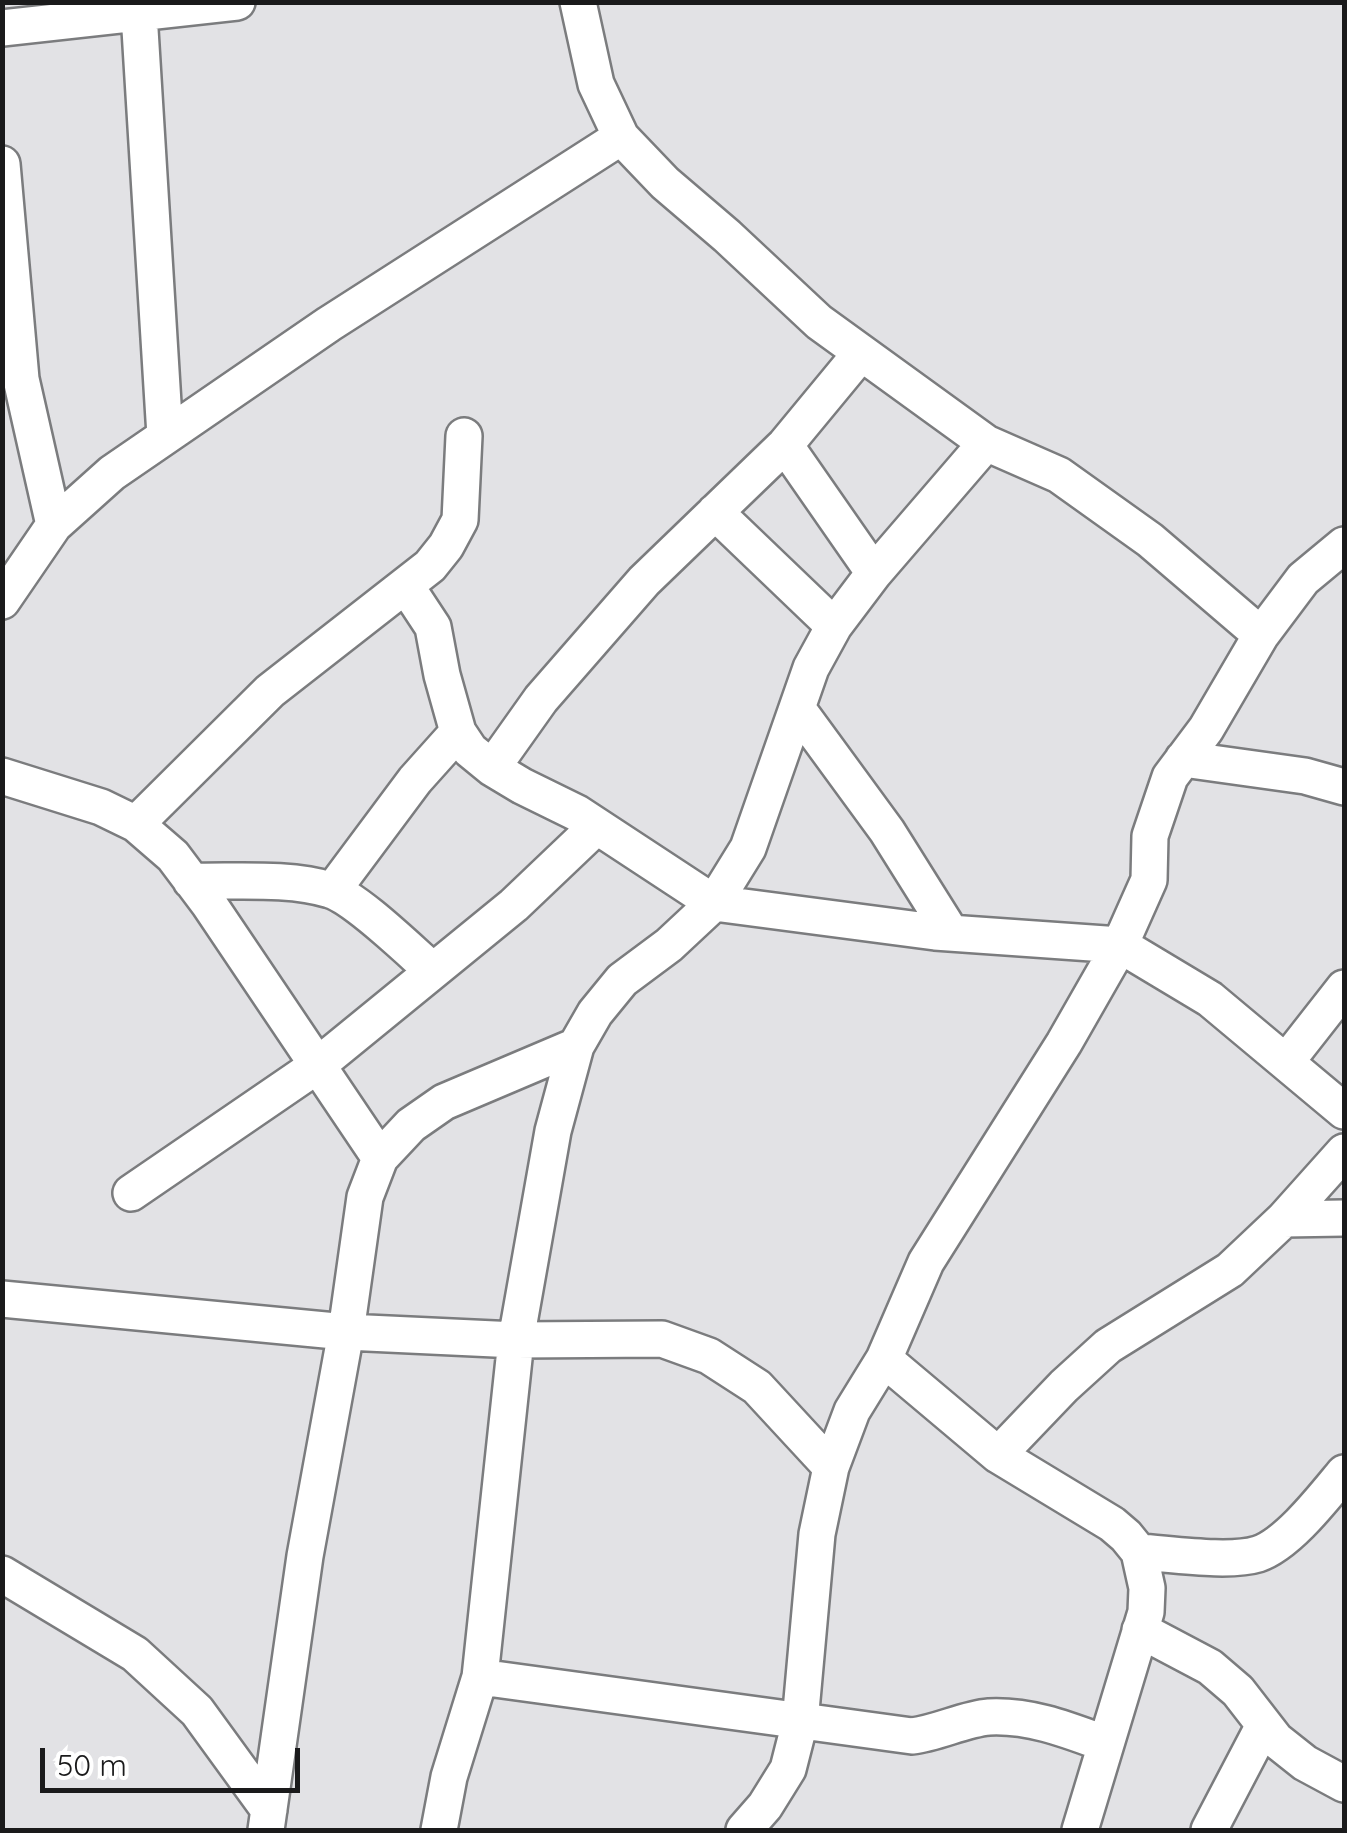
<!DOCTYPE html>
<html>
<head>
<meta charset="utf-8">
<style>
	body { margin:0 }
	#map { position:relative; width:1347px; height:1833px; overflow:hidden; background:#e2e2e5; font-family:Quicksand,sans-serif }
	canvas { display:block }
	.frame { position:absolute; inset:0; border:5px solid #1a1a1b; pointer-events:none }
	.scale { position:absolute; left:40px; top:1748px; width:260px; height:45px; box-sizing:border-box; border:5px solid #1a1a1b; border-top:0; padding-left:12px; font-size:30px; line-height:35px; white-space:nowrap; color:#1a1a1b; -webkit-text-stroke:8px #fff; paint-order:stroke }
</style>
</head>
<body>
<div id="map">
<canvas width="1347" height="1833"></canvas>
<div class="frame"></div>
<div class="scale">50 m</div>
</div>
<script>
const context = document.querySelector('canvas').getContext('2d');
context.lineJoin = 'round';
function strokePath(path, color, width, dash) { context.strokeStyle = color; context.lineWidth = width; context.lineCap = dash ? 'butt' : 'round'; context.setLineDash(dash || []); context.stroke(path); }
const street = new Path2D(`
	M578,2L596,84L621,137L665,183L727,236L819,322L986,443L1059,475L1150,540L1261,635
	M139,13L165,436
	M2,28L237,2
	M2,164L21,379L54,525
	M785,445L874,573
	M715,512L834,626
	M406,586L433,627L442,675L458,732L470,750L492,768L522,786L577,813L714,903L935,932L1120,945L1210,999L1344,1111
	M2,601L54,525L112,473L329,324L621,137
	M797,708L887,831L951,933
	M1183,759L1305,776L1344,787
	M492,768L541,699L644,581L785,445L861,353
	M2,776L101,807L136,824L173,856L209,904L380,1158
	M136,824L270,691L430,566L446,546L460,520L464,436
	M191,881C233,882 291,877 330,890C356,898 410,951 433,971
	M333,890L415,780L458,732
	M1286,1062L1344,988
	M131,1193L318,1065L514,905L597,826
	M1284,1219L1344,1218
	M2,1299L346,1332L516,1340L662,1339L709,1356L757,1387L831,1467
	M884,1359L998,1455L1112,1524L1126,1536L1139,1552L1147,1588L1146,1612L1080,1830
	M998,1455L1064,1386L1108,1346L1230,1270L1284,1219L1344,1152
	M1139,1552C1171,1554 1229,1563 1258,1554C1288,1544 1324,1497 1344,1473
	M2,1574L135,1654L197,1711L269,1810
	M1140,1630L1210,1667L1238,1691L1276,1740L1305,1763L1344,1784
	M480,1677L912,1736C938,1733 964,1719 989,1717C1031,1715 1068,1730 1106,1744
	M266,1830L305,1556L346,1332L365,1197L380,1158L411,1125L444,1102L576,1046
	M439,1830L449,1777L480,1677L516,1340L553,1131L576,1046L595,1013L622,980L669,945L714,903L748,848L811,668L834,626L874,573L986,443
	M744,1830L765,1806L788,1769L800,1722L817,1534L831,1467L852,1411L884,1359L926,1262L1064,1043L1120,945L1149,880L1150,836L1170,777L1206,729L1261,635L1303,579L1344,545
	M1209,1830L1264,1725`);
strokePath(street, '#7b7c7e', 40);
strokePath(street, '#fff', 35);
</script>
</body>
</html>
